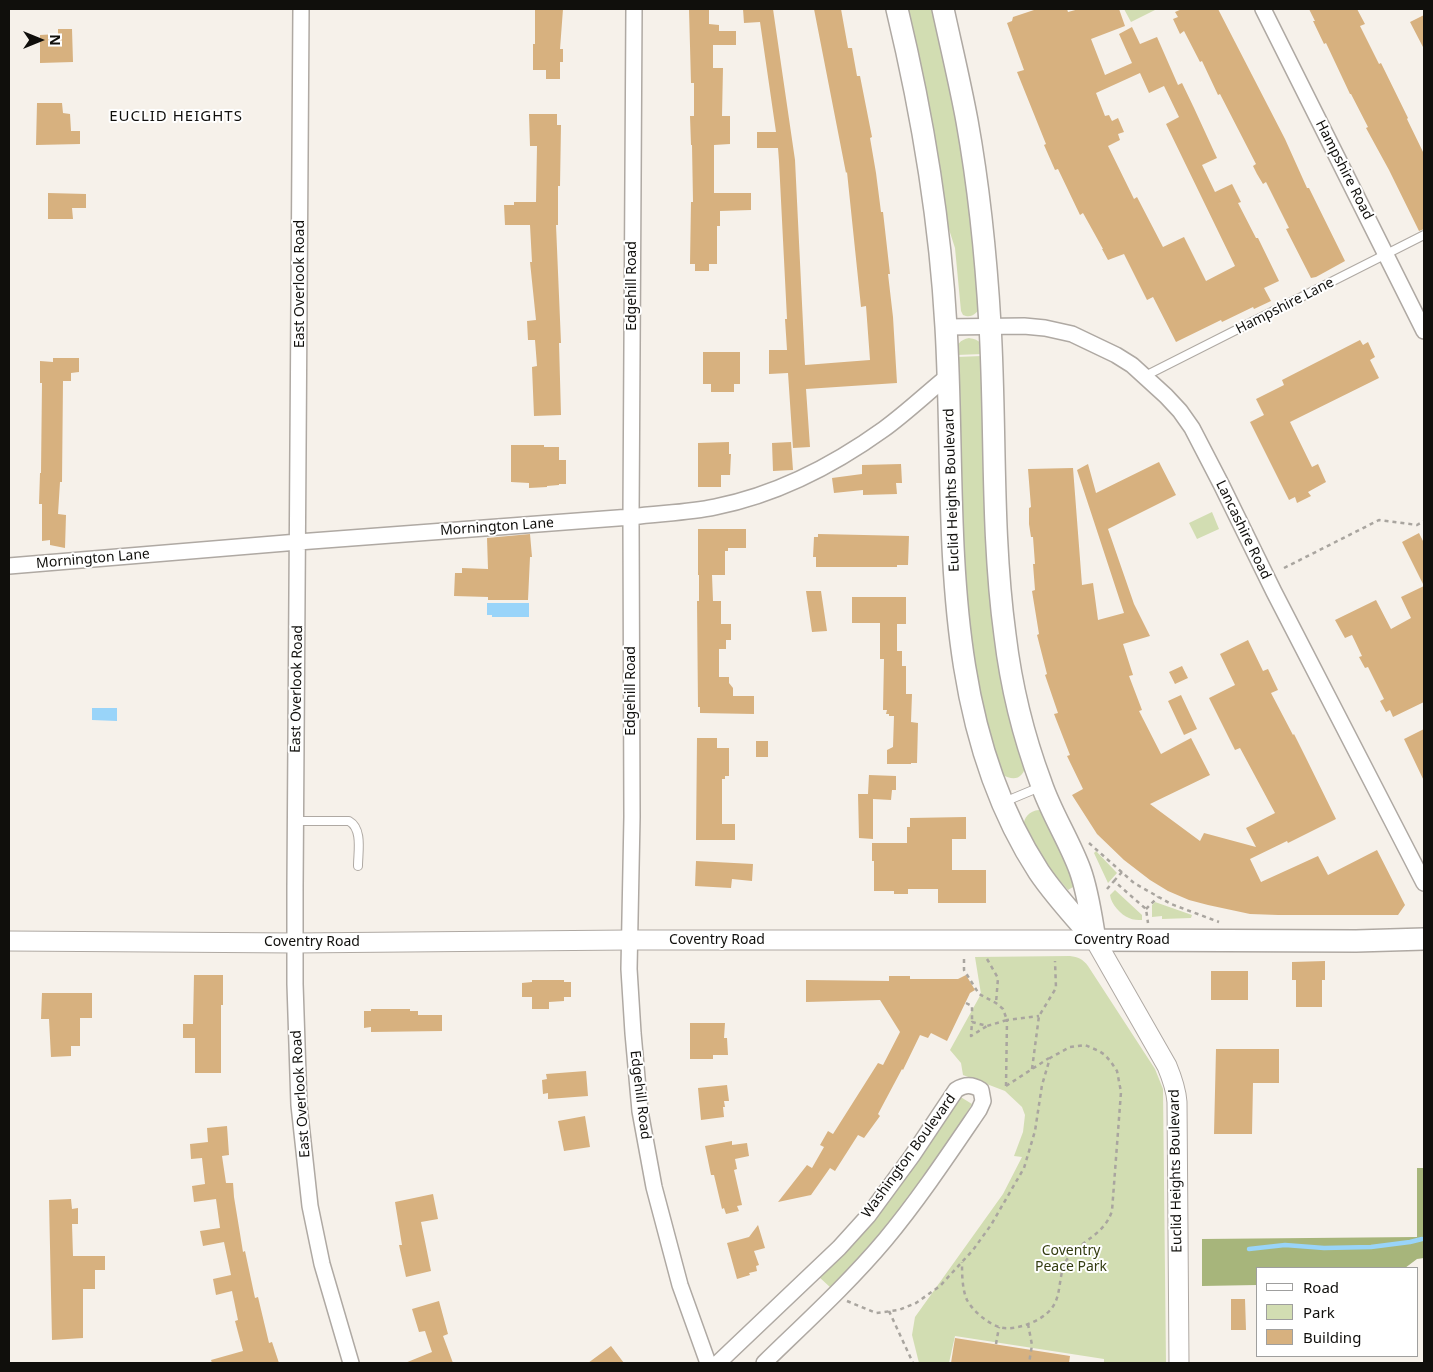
<!DOCTYPE html>
<html>
<head>
<meta charset="utf-8">
<style>
	body { margin:0 }
	#map { position:relative; width:1433px; height:1372px; overflow:hidden; background:#f6f1ea; font-family:"Noto Sans",sans-serif }
	canvas { display:block }
	.frame { position:absolute; inset:0; border:10px solid #100f0c; pointer-events:none }
	.legend { position:absolute; left:1256px; top:1267px; width:162px; height:90px; box-sizing:border-box; background:#fff; border:1px solid #9f9f9e; margin:0; padding:6px 9px; list-style:none; font-size:15px; color:#100f0c }
	.legend li { display:flex; align-items:center; gap:10px; height:25px }
	.legend b { width:25px; border:1px solid #9f9f9e }
	.north { position:absolute; left:15px; top:15px; width:50px; height:50px; -webkit-text-stroke:4px #fff; paint-order:stroke; rotate:90deg; font-size:14px; font-weight:700; line-height:20px; text-align:center; color:#100f0c }
	.north::after { content:''; display:block; margin:auto; width:18px; height:22px; background:#100f0c; clip-path:polygon(50% 0,100% 100%,50% 72%,0 100%) }
</style>
</head>
<body>
<div id="map">
<canvas width="1433" height="1372"></canvas>
<div class="frame"></div>
<ul class="legend">
<li><b style="height:6px;background:#fff"></b>Road</li>
<li><b style="height:14px;background:#d2ddb2"></b>Park</li>
<li><b style="height:14px;background:#d7b17f"></b>Building</li>
</ul>
<div class="north">N</div>
</div>
<script>
const context = document.querySelector('canvas').getContext('2d');
context.lineJoin = 'round';
function paint(path, color) { context.fillStyle = color; context.fill(path, 'evenodd'); }
function strokePath(path, color, width, dash) { context.strokeStyle = color; context.lineWidth = width; context.lineCap = dash ? 'butt' : 'round'; context.setLineDash(dash || []); context.stroke(path); }
function drawText(font, color, halo, rows, align = 'center') {
  context.font = font + ' "Noto Sans",sans-serif'; context.lineWidth = 4; context.setLineDash([]); context.textBaseline = 'middle'; context.strokeStyle = halo; context.fillStyle = color; for (const [text, x, y, turn = 0] of rows) {
    context.save(); context.translate(x, y); context.rotate((+turn || 0) * Math.PI / 180); context.textAlign = isNaN(turn) ? turn : align; if (halo) context.strokeText(text, 0, 0); context.fillText(text, 0, 0); context.restore();
  }
}
const green = new Path2D(`
	M906,9H935L962,135L982,306C976,313 972,319 963,315L961,311L955,248L946,220Z
	M1124,9H1157L1131,22Z
	M969,338C981,340 981,343 983,354L956,355C956,344 960,340 969,338Z
	M982,356L1027,764C1022,779 1015,782 1001,774L981,704L964,591L956,357Z
	M1212,512L1219,529L1197,539L1189,523Z
	M1039,810L1045,813L1078,884L1068,890L1054,874L1023,827C1024,817 1029,811 1039,810Z
	M1096,851L1117,873L1108,883L1094,853Z
	M1115,890L1142,915V920C1138,920 1133,920 1129,918C1121,915 1111,904 1110,895Z
	M1155,902L1192,915L1191,918L1162,919V916L1152,917V905Z
	M1070,956C1078,957 1083,959 1088,966L1155,1069L1163,1089L1166,1363H1104V1359L955,1336L949,1363H919L912,1335L915,1317L1003,1194L1022,1157L1014,1156L1023,1132L1025,1115L1022,1107L1005,1091L963,1075L961,1063L950,1050L981,994L975,957Z
	M959,1096L972,1104C933,1171 885,1232 831,1288L818,1276Z`);
const forest = new Path2D(`
	M1417,1168H1424V1258L1417,1259L1405,1268H1257V1285L1202,1286V1239L1417,1237Z`);
const water = new Path2D(`
	M487,603H529V617H492V615H487Z
	M92,708H117V721L92,720Z`);
const stream = new Path2D(`
	M1249,1249L1285,1245L1324,1248L1371,1247L1410,1242L1422,1239`);
const building = new Path2D(`
	M535,9H563L560,49H563V62H560V79H546V70H533V44H535Z
	M689,9H709V24L719,25V31H736V45H713V68H723L722,116H730V144L714,145V193H751V210L720,211V226H717V264H709V271H695V264H690L691,202H693L692,145H691L690,116H694V83H691Z
	M743,9H773L795,160L805,365L870,360L866,306L861,307L847,172L846,173L814,9H841L848,48H852L857,76H860L872,137L870,138L876,173L881,212H883L890,274H888L893,317L897,383L806,389L810,447L793,448L788,373L769,374V350H787L785,319H787L779,161L778,148H757V132H776L760,22L744,23Z
	M1037,9H1067L1068,12L1079,9H1119L1125,26L1091,39L1105,75L1132,63L1119,34L1132,27L1140,44L1157,37L1178,85L1182,83L1194,108L1217,158L1202,165L1215,192L1232,184L1241,202L1238,203L1256,238H1258L1279,281L1264,288L1271,301L1254,309L1253,307L1222,322L1221,320L1176,342L1153,297L1147,300L1124,254L1108,260L1102,249H1103L1083,213L1080,215L1058,169L1055,170L1044,145L1046,144L1017,72L1024,70L1007,23L1012,21L1013,17ZM1140,73L1149,93L1164,86L1179,117L1166,124L1235,266L1206,281L1184,237L1163,247L1137,197L1134,199L1108,146L1120,140L1118,134L1124,132L1118,118L1112,121L1109,115L1105,116L1096,93Z
	M1182,9H1218L1285,139L1307,188H1309L1345,261L1316,277L1311,278L1286,229L1289,228L1266,182L1263,184L1257,174L1253,166L1256,164L1220,94L1218,95L1202,61L1200,62L1184,31L1180,34L1173,19L1178,17L1175,12Z
	M1309,9H1357L1365,24L1360,26L1379,64L1381,63L1408,118L1407,119L1424,154V229L1419,231L1389,170L1366,128L1368,127L1351,94H1350L1326,43L1324,44L1313,21H1315Z
	M1424,15V49L1410,22Z
	M58,29H72L73,62L40,63V35L58,34Z
	M37,103H62L63,113L70,114L71,131H80V144L36,145Z
	M529,114H557V125H561L560,186H558V225H556L561,343H559L561,415L534,416L532,367L537,366L535,340H528L527,321L536,320L530,262H532L530,225H505L504,205H514V202H536L537,146H530Z
	M48,193L86,194V208H72L73,219H48Z
	M1360,340L1363,345L1368,342L1375,357L1370,360L1379,378L1290,422L1312,467L1318,464L1326,482L1308,492L1311,496L1297,503L1295,497L1289,500L1250,422L1264,415L1256,399L1284,385L1282,380Z
	M703,352H740V384H734V392H711V384H703Z
	M53,358H79V372L71,373V381H63L62,482H60L58,514L66,515L65,548L50,545V540L42,541V504H39L40,473H41L42,383H40V361L53,362Z
	M729,442V454H731L730,475H721V487H698V443Z
	M791,442L793,470L773,471L772,443Z
	M511,445H544V447H559V460H566V484H559V485L547,486V487L529,488V483L511,482Z
	M1159,462L1176,495L1108,529L1134,604L1150,636L1123,644L1133,675L1129,676L1142,710L1139,711L1161,754L1191,738L1210,775L1150,804L1200,841L1204,833L1256,847L1246,828L1275,813L1240,748L1235,750L1209,698L1235,685L1220,654L1248,640L1263,671L1268,669L1278,690L1271,693L1293,735L1294,734L1306,758L1336,819L1288,843L1287,841L1250,859L1261,882L1318,856L1328,875L1377,850L1405,905L1398,915H1278L1250,914L1208,905L1189,900L1168,891L1150,880L1124,860L1097,834L1072,795L1083,789L1067,756L1070,755L1054,714L1058,713L1045,675L1047,674L1037,635L1039,634L1032,591L1035,590L1033,564H1035L1033,537H1031L1029,524V508L1031,507L1028,469L1073,468L1082,585L1093,583L1098,620L1124,613L1077,470L1088,464L1096,493Z
	M901,464L902,483H896L897,494L863,495V490L834,493L832,478L862,474V465Z
	M698,529H746V548H728V551H725V575H712L713,601H721V624H731V640H726V649H719V677H729V683L733,688V696H754V714L700,713V707H698L697,601H699V575H698Z
	M1419,533L1424,543V702L1393,717L1390,710L1386,712L1380,701L1384,699L1368,667L1365,668L1359,657L1362,656L1352,635L1345,638L1335,620L1376,600L1391,629L1411,618L1401,597L1424,586L1402,542Z
	M530,534L532,557H530L528,600H488V597L454,596L455,573H462V568L488,569L487,538Z
	M818,534L909,536L908,565H897V567H816V557H813L814,537H818Z
	M806,591H821L827,631L812,632Z
	M852,597H906V624H897V651H902V666H906V694H912L911,722L918,723L917,763H911V764H887V750L893,747L894,716H889V714H886L887,710H883L884,659H880V623H852Z
	M1182,666L1188,678L1175,684L1169,672Z
	M1181,695L1197,729L1184,735L1168,701Z
	M1424,729V781L1404,739Z
	M697,738H717V748H729V776H725V779H722V824H735V840H696Z
	M756,741H768V757H756Z
	M869,775L896,776V790H892L891,800L873,799V839L859,838L858,794H868Z
	M966,817V839H952V870H986V903H938V889H908V894H894V891H874V861H872V843H907V827H910V818Z
	M696,861L753,864L752,881L732,879L731,888L695,886Z
	M1325,961V980H1322V1007H1296V980H1292V962Z
	M1211,971H1248V1000H1211Z
	M194,975H223V1005H221V1073H195V1038H183V1024H193Z
	M966,975L975,990L970,993L947,1041L931,1033L928,1038L920,1035L903,1070L902,1069L878,1114L880,1116L864,1138L858,1135L835,1171L830,1168L811,1195L778,1202L807,1165L812,1168L824,1147L820,1145L828,1131L833,1134L878,1063L883,1065L900,1032L880,1000L806,1002V980L889,981V976H910V979H958Z
	M532,980H564V982H571V997H564V1001L549,1002V1009H532V997H522V983L532,982Z
	M42,993H92V1018H80V1046H71V1056L51,1057L49,1019H41Z
	M371,1009H410V1011H418V1015H442V1031L371,1032V1027L364,1028V1011H371Z
	M690,1023H725L724,1038H727L728,1055H713V1059H690Z
	M1216,1049H1279V1083H1253L1252,1134H1214Z
	M586,1071L588,1096L548,1099V1093L543,1094L542,1080L547,1079L546,1074Z
	M727,1085L729,1101H724L725,1107H723L724,1117L701,1120L698,1088Z
	M585,1116L590,1147L564,1151L558,1121Z
	M227,1126L229,1155L222,1156L226,1183H233L234,1197L243,1252L245,1251L255,1298L258,1297L269,1343L272,1342L279,1363H212L211,1360L243,1351L235,1321L238,1320L232,1291L216,1295L213,1279L231,1275L224,1242L203,1246L200,1231L220,1228L216,1199L194,1202L192,1186L205,1184L202,1158L191,1159L190,1144L208,1142L207,1128Z
	M732,1141V1145L747,1143L749,1156L735,1159L737,1169L734,1170L742,1205L737,1206L739,1211L726,1214L724,1208L722,1209L714,1175H711L705,1146Z
	M433,1194L438,1219L421,1222L431,1271L406,1277L399,1245H402L395,1202Z
	M71,1199L72,1209L78,1208V1224H72L73,1256H105V1270H95V1289H83V1338L52,1340L49,1200Z
	M758,1225L765,1248L754,1251L759,1265L756,1266L757,1271L749,1273L750,1275L737,1279L727,1243L749,1237Z
	M1231,1299H1245L1246,1330H1231Z
	M439,1301L448,1334L443,1336L453,1363H405L432,1352L425,1331L419,1332L412,1309Z
	M955,1338L1070,1356L1069,1363H951Z
	M611,1346L624,1363H588Z`);
const path = new Path2D(`
	M1284,568L1379,520L1417,525L1424,521
	M1089,843L1134,883L1171,904L1219,922
	M1114,881L1122,872
	M1107,889L1114,881L1146,909L1148,923
	M1146,909L1158,897
	M964,959V970L979,994L996,1003L1003,1009L1007,1020L987,1026L972,1022L971,1036L987,1026
	M987,959L998,978L996,1003
	M966,1003L972,1006V1022
	M1032,1069L1039,1016L1056,988L1055,961
	M1006,1086L1007,1020L1039,1016
	M1006,1086L1049,1058
	M847,1301L876,1313L899,1310L916,1303L940,1286L973,1250L991,1225L1024,1168L1035,1131L1042,1085L1050,1058L1070,1047L1085,1045L1099,1051L1105,1055L1111,1062L1117,1071L1121,1092L1112,1211C1104,1235 1082,1240 1068,1258C1057,1273 1063,1295 1051,1309C1042,1321 1014,1332 999,1327C987,1323 973,1311 967,1300C962,1289 962,1273 962,1262
	M889,1311L913,1363
	M1028,1324L1032,1345L1029,1363
	M996,1344L999,1327`);
const service = new Path2D(`
	M1145,376L1424,235
	M1004,802L1040,787
	M295,821H349C363,829 358,852 358,866`);
const minor = new Path2D(`
	M301,9L295,885V984L299,1105L310,1206L322,1264L351,1363
	M634,9L631,517L632,817L629,969L633,1033L640,1111L654,1187L680,1285L708,1363
	M1263,9L1424,331
	M946,327L1024,326L1045,328L1072,334L1116,355L1132,365L1166,396L1180,411L1192,428L1221,484L1274,592L1424,883
	M9,566L298,542L631,517C659,513 687,513 715,507C775,495 834,465 884,429C906,413 927,393 948,376
	M718,1363L839,1248L868,1216L912,1156L956,1090C965,1084 972,1084 981,1090L983,1101L979,1110C949,1154 919,1199 885,1240C848,1284 805,1323 764,1363`);
const tertiary = new Path2D(`
	M9,941L295,943L629,940H1095L1167,1066C1172,1078 1176,1089 1177,1102L1179,1363`);
const secondary = new Path2D(`
	M897,9C922,113 940,219 946,327C957,510 934,711 1039,872C1056,897 1076,918 1095,940
	M943,9C951,46 960,83 967,121C979,188 986,256 990,325C996,428 991,532 1005,635C1011,685 1023,735 1041,783C1051,813 1069,840 1080,870C1088,892 1091,916 1095,940
	M1095,940L1356,941L1424,939`);
const streetNames = [
	["Hampshire Road",1344,170,63],
	["East Overlook Road",300,284,-90],
	["Edgehill Road",632,286,-90],
	["Hampshire Lane",1285,306,-27],
	["Euclid Heights Boulevard",952,490,-92],
	["Mornington Lane",497,527,-4],
	["Lancashire Road",1243,530,64],
	["Mornington Lane",93,559,-5],
	["East Overlook Road",297,689,-89],
	["Edgehill Road",631,691,-90],
	["Coventry Road",717,940],
	["Coventry Road",1122,940],
	["Coventry Road",312,942],
	["East Overlook Road",301,1094,-94],
	["Edgehill Road",640,1095,83],
	["Washington Boulevard",909,1156,-54],
	["Euclid Heights Boulevard",1176,1171,-91]
];
const parkNames = [
	["Coventry",1071,1251],
	["Peace Park",1071,1267]
];
const neighbourhoodNames = [
	["EUCLID HEIGHTS",176,117]
];
paint(green, '#d2ddb2');
paint(forest, '#a7b57b');
paint(water, '#99d4f9');
strokePath(stream, '#99d4f9', 4.5);
paint(building, '#d7b17f');
strokePath(service, '#afa9a3', 10);
strokePath(minor, '#afa9a3', 18);
strokePath(tertiary, '#afa9a3', 21);
strokePath(secondary, '#afa9a3', 24);
strokePath(path, '#a9a59f', 2.5, [4, 4]);
strokePath(service, '#fff', 8);
strokePath(minor, '#fff', 15);
strokePath(tertiary, '#fff', 19);
strokePath(secondary, '#fff', 21);
drawText('14px', '#100f0c', '#fff', streetNames);
drawText('14px', '#343d11', '#fff', parkNames);
context.letterSpacing = '1px';
drawText('15px', '#100f0c', '#fff', neighbourhoodNames);
context.letterSpacing = '0px';
</script>
</body>
</html>
